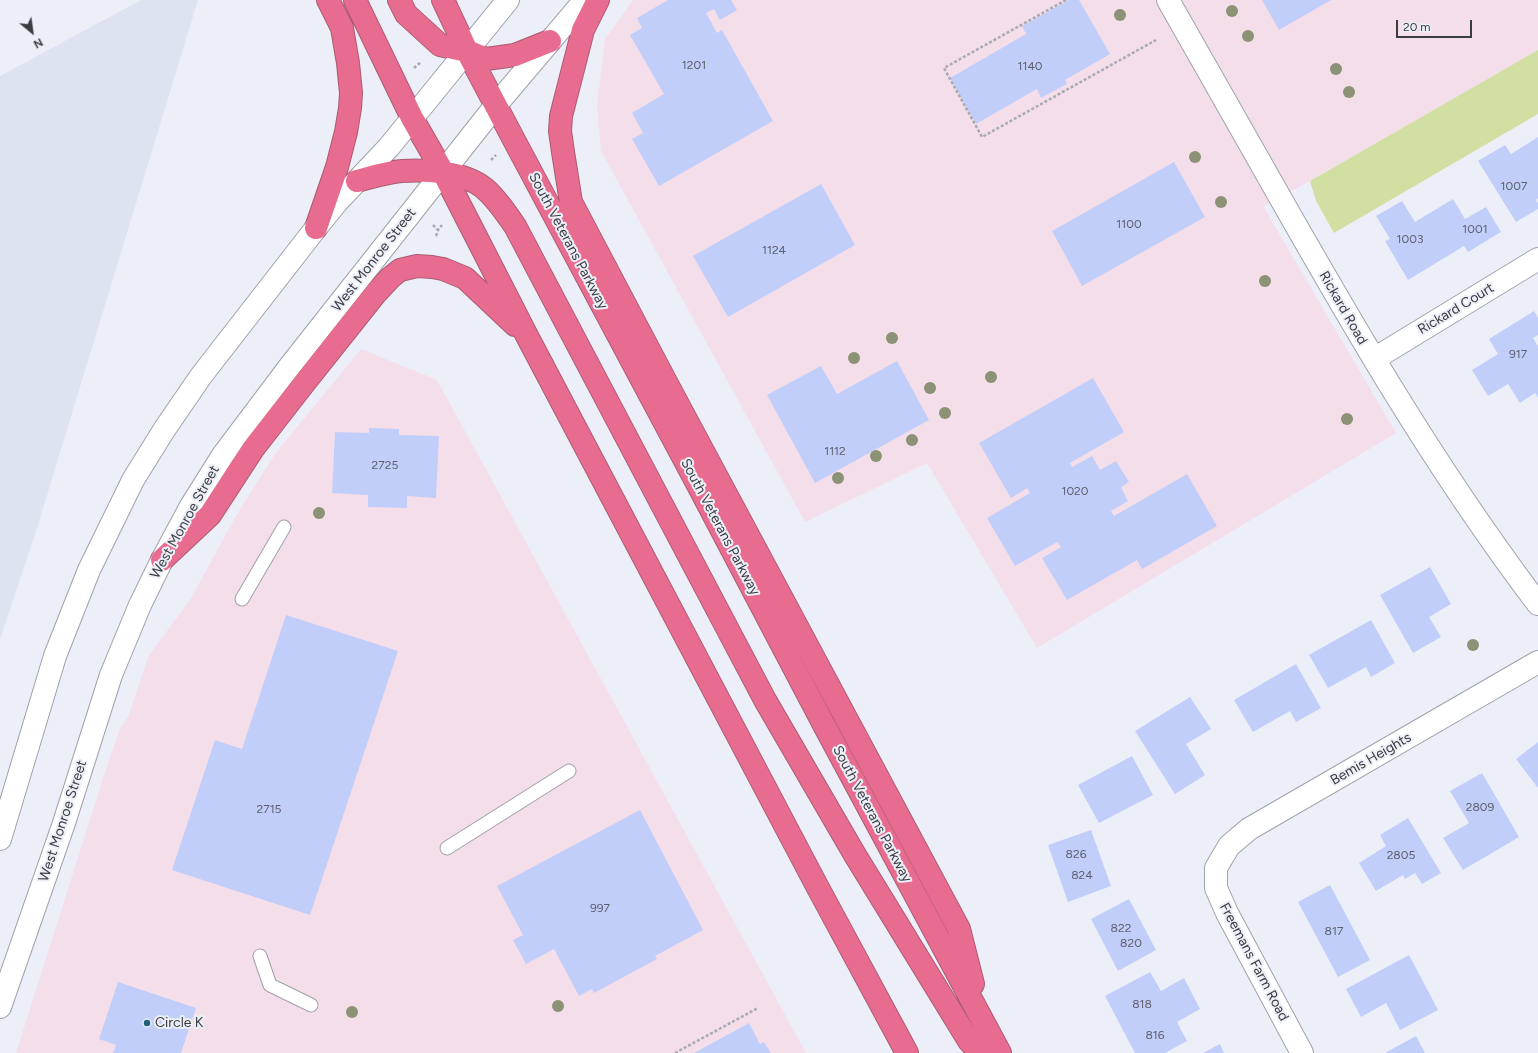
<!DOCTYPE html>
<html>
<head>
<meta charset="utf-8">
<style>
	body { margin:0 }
	#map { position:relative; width:1538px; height:1053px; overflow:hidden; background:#eceff8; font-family:Figtree,sans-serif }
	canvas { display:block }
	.north { position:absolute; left:12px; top:12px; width:40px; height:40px; -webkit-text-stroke:3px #eceff8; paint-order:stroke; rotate:151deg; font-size:11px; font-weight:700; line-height:16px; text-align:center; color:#3b3c40 }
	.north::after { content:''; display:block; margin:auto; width:14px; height:18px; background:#3b3c40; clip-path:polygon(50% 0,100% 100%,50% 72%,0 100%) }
	.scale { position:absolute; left:1396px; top:20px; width:76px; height:18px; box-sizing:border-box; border:2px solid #3b3c40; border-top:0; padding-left:5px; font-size:12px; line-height:14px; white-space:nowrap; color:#3b3c40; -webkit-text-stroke:3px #eceff8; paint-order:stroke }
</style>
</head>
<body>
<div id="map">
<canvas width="1538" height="1053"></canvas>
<div class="north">N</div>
<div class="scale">20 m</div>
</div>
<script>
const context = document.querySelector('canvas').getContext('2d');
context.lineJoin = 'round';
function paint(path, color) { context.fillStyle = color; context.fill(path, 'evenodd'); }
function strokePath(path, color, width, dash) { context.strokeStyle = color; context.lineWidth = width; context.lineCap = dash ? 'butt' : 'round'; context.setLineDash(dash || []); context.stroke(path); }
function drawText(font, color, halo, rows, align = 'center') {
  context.font = font + ' Figtree,sans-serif'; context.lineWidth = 4; context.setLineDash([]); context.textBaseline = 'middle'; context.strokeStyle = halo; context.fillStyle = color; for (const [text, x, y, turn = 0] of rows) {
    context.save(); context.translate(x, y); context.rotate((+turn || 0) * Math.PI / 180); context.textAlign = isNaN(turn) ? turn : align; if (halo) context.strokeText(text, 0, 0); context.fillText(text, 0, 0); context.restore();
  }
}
const commercial = new Path2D(`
	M633,0H1538V50L1310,181L1263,206L1396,433L1037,648L927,463L805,522L601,151L597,106L605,39Z
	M361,349L437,380L806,1053H16L106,769L120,729L129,715L148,657L191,598L236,516L275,454Z`);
const built = new Path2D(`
	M141,0H198L37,528L0,639V76Z`);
const green = new Path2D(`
	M1538,50V114L1334,233L1316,201L1310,181Z`);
const building = new Path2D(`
	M668,0H731L737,10L720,20L714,9L706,13L717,33L722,30L773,121L659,186L632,139L643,133L632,113L664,94L630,35L642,28L637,18Z
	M1069,0H1079L1110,54L1065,80L1067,84L1041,98L1037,89L976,124L950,78L1026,34L1022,26Z
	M1262,0H1331L1279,30Z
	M1538,137V198L1536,200L1538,203V209L1516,222L1478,161L1505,145L1511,154Z
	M1174,162L1205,217L1082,286L1052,231Z
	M821,184L855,245L728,317L693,256Z
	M1453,199L1465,219L1486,207L1501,232L1468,252L1464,246L1408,280L1385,241L1390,239L1376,216L1402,201L1415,222Z
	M1534,311L1538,318V335L1533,338L1538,346V398L1535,393L1520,403L1508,384L1488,396L1472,370L1498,354L1489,339Z
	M897,361L929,420L815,483L767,395L821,366L837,394Z
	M1093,378L1124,432L1070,463L1072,467L1092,456L1100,470L1116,461L1129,482L1121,487L1128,501L1111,511L1114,516L1187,474L1217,526L1142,569L1137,560L1067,600L1042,558L1061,547L1057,542L1015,566L987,518L1030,493L1027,488L1011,498L979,443Z
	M369,428L399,429V435L439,436L436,498L407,496V508L368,507V495L332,493L335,432L369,433Z
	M1430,567L1451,604L1429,617L1441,637L1413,653L1380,595Z
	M286,615L398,651L310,915L172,870L215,740L242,749Z
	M1371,620L1395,663L1371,677L1366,667L1328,688L1309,655Z
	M1296,664L1321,708L1296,722L1290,711L1253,732L1234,700Z
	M1190,697L1211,729L1186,744L1205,775L1175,794L1135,731Z
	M1538,742V788L1516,759Z
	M1132,756L1153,795L1099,823L1078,785Z
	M1482,773L1519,837L1463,870L1443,838L1469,823L1450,791Z
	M640,810L703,930L655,956L657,959L594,993L592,989L579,996L554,949L526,964L513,940L523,935L497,886Z
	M1408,818L1441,873L1422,884L1415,873L1405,879L1403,875L1376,891L1359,863L1386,846L1380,835Z
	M1091,830L1111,886L1068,902L1048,845Z
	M1330,885L1370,960L1338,977L1298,902Z
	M1129,899L1156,950L1118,971L1091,919Z
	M1409,955L1438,1010L1400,1030L1386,1003L1361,1017L1346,989Z
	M1150,972L1161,991L1184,978L1200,1009L1177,1022L1187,1041L1165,1053H1135L1105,996Z
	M118,982L196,1008L181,1053H113L116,1045L99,1039Z
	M749,1023L760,1044L764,1042L771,1053H694Z
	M1416,1036L1425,1053H1385Z
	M1220,1044L1224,1053H1203Z`);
const path = new Path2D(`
	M1066,0L944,68L982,137L1156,40
	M414,68L421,62
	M491,160L496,155
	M433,225L438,230
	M436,236L438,230L442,225
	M675,1053L758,1008`);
const lane = new Path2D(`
	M242,599L284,527
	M447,848L569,771
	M260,956L270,985L311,1005`);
const street = new Path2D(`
	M1168,0C1197,52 1227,103 1256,155C1343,309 1431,463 1538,604
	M1374,359L1538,259
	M1302,1053L1227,913L1216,888V868L1229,846L1249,829L1538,662`);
const secondary = new Path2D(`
	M0,839L55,656L89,570L133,480L164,430L201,376L316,228L337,202L389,147L508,0
	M0,1007L64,823L111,675L140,605L162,560L191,506L223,455L290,366L496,105L585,0`);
const highway = new Path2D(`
	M355,0L412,118L443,172L527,336L817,886L907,1053
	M399,0L406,14L440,45L467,51L486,59L515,55L550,41
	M443,0L467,51L514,140L698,485L824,725L1000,1053
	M598,0L583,30L561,116L560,131L563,152L571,202L666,382L959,929L973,984
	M357,181C372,177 387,172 402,171C427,169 464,172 484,188C497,199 506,213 515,226L765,700L855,855L969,1041L980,1053
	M316,228L337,167L346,132L350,108L351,93L348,63L342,28L328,0
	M162,560L210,515L253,449L302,386L376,293L390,278L400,270L417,266L432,267L443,269L465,278L515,325`);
const trees = [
	[1232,11],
	[1120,15],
	[1248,36],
	[1336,69],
	[1349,92],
	[1195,157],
	[1221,202],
	[1265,281],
	[892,338],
	[854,358],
	[991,377],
	[930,388],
	[945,413],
	[1347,419],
	[912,440],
	[876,456],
	[838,478],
	[319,513],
	[1473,645],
	[558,1006],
	[352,1012]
];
const markers = [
	[147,1023,4,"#226177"]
];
const numberNames = [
	["1201",694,65],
	["1140",1030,66],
	["1007",1514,186],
	["1100",1129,224],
	["1001",1475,229],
	["1003",1410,239],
	["1124",774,250],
	["917",1518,354],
	["1112",835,451],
	["2725",385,465],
	["1020",1075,491],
	["2809",1480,807],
	["2715",269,809],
	["826",1076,854],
	["2805",1401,855],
	["824",1082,875],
	["997",600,908],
	["822",1121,928],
	["817",1334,931],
	["820",1131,943],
	["818",1142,1004],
	["816",1155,1035]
];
const streetNames = [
	["South Veterans Parkway",568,241,62],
	["West Monroe Street",374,260,-52],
	["Rickard Road",1343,308,60],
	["Rickard Court",1456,309,-31],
	["West Monroe Street",185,522,-61],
	["South Veterans Parkway",720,527,62],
	["Bemis Heights",1371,759,-30],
	["South Veterans Parkway",872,814,62],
	["West Monroe Street",63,821,-72],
	["Freemans Farm Road",1254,962,62]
];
const poiNames = [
	["Circle K",155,1023]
];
paint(commercial, '#f4deea');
paint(built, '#dee3f2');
paint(green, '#d2dfa3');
paint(building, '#c2cefa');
strokePath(lane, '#a0a2ab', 15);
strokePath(street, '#a0a2ab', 24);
strokePath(secondary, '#a0a2ab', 24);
strokePath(highway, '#ab5b73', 24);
strokePath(path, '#a9abb2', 2.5, [3, 2]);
strokePath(lane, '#fff', 13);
strokePath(street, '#fff', 22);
strokePath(secondary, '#fff', 22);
strokePath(highway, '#e86c8f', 22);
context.fillStyle = '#8c9275';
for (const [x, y] of trees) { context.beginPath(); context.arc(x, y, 6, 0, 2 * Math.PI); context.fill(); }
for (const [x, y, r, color] of markers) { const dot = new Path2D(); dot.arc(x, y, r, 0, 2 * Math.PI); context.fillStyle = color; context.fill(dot); strokePath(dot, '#eceff8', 1.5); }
drawText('12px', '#5d606e', null, numberNames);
drawText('14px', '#3b3c40', '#eceff8', streetNames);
drawText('14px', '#3b3c40', '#eceff8', poiNames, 'left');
</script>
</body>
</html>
